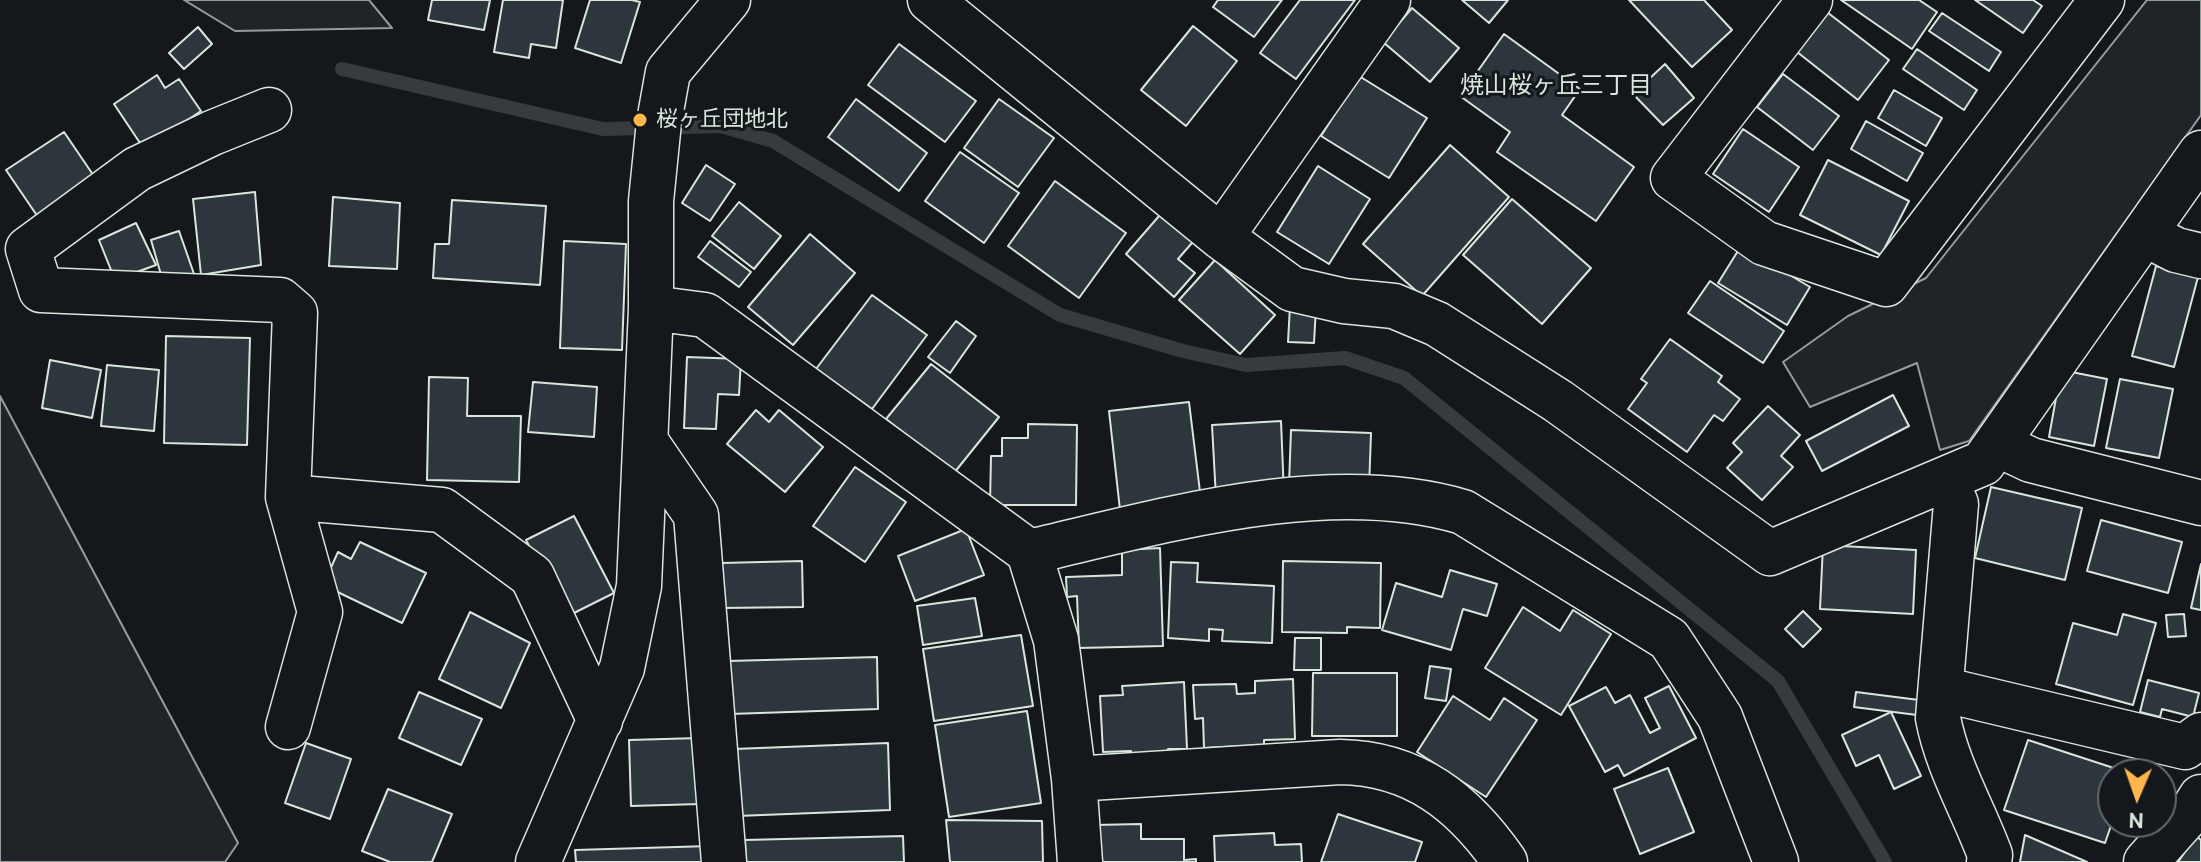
<!DOCTYPE html>
<html>
<head>
<meta charset="utf-8">
<style>
	body { margin:0 }
	#map { position:relative; width:2201px; height:862px; overflow:hidden; background:#14181c; font-family:Cabin,sans-serif }
	canvas { display:block }
	.north { position:absolute; left:2097px; top:758px; width:80px; height:80px; box-sizing:border-box; background:#14181c; border:2px solid #626a69; border-radius:50%; rotate:182deg; font-size:22px; font-weight:700; line-height:32px; text-align:center; color:#d8e6dc }
	.north::after { content:''; display:block; margin:auto; width:28px; height:36px; background:#ffb74d; clip-path:polygon(50% 0,100% 100%,50% 72%,0 100%) }
</style>
</head>
<body>
<div id="map">
<canvas width="2201" height="862"></canvas>
<div class="north">N</div>
</div>
<script>
const context = document.querySelector('canvas').getContext('2d');
context.lineJoin = 'round';
function paint(path, color) { context.fillStyle = color; context.fill(path, 'evenodd'); }
function strokePath(path, color, width, dash) { context.strokeStyle = color; context.lineWidth = width; context.lineCap = dash ? 'butt' : 'round'; context.setLineDash(dash || []); context.stroke(path); }
function drawText(font, color, halo, rows, align = 'center') {
  context.font = font + ' Cabin,"Noto Sans JP",sans-serif'; context.lineWidth = 6; context.setLineDash([]); context.textBaseline = 'middle'; context.strokeStyle = halo; context.fillStyle = color; for (const [text, x, y, turn = 0] of rows) {
    context.save(); context.translate(x, y); context.rotate((+turn || 0) * Math.PI / 180); context.textAlign = isNaN(turn) ? turn : align; if (halo) context.strokeText(text, 0, 0); context.fillText(text, 0, 0); context.restore();
  }
}
const green = new Path2D(`
	M184,0H369L392,28L235,31Z
	M2147,0H2201V115L1969,441L1940,450L1917,363L1810,407L1783,362L1848,316L1926,278Z
	M0,396L238,843L225,862H0Z`);
const stream = new Path2D(`
	M342,69L603,129L721,126L773,141L1060,315L1183,351L1246,365L1345,358L1404,378L1778,681L1885,862`);
const building = new Path2D(`
	M432,0H490L484,30L428,20Z
	M503,0H563L556,48L531,44L529,58L494,52Z
	M590,0H632L640,2L621,63L575,48Z
	M1218,0H1282L1254,37L1213,7Z
	M1300,0H1355L1296,79L1260,53Z
	M1462,0H1508L1489,23Z
	M1629,0H1704L1732,30L1692,67Z
	M1841,0H1919L1937,12L1912,49Z
	M1975,0H2033L2042,6L2023,33Z
	M1412,8L1459,48L1430,82L1383,42Z
	M1823,9L1889,60L1858,100L1792,48Z
	M1942,13L2001,52L1989,71L1929,31Z
	M1193,26L1237,61L1186,126L1141,90Z
	M198,27L212,44L184,69L169,53Z
	M1504,34L1580,89L1562,115L1634,167L1596,221L1497,152L1510,132L1460,96Z
	M899,44L976,101L945,142L868,85Z
	M1917,49L1977,90L1964,110L1903,69Z
	M1665,64L1694,98L1663,125L1633,94Z
	M1783,74L1839,116L1813,150L1757,107Z
	M157,75L165,88L179,79L201,111L144,149L114,104Z
	M1359,76L1427,118L1389,178L1321,136Z
	M1894,90L1942,118L1926,146L1878,118Z
	M856,99L927,153L899,191L828,137Z
	M999,99L1054,138L1018,187L964,148Z
	M1866,121L1923,153L1907,181L1851,149Z
	M1743,129L1799,167L1769,212L1713,174Z
	M64,132L98,182L40,220L6,170Z
	M1450,145L1509,197L1422,296L1363,244Z
	M960,152L1019,193L984,243L925,201Z
	M1828,160L1909,201L1881,255L1800,215Z
	M706,165L735,184L710,221L682,203Z
	M1318,166L1370,199L1329,264L1277,232Z
	M1055,181L1126,233L1079,298L1008,246Z
	M255,192L261,265L201,275L193,199Z
	M333,197L400,203L397,269L329,266Z
	M1512,199L1591,268L1542,324L1463,255Z
	M452,200L546,206L540,285L433,278L435,244H449Z
	M739,202L781,236L754,269L712,236Z
	M1166,208L1198,236L1178,259L1195,273L1174,297L1126,254Z
	M136,223L156,265L115,280L99,240Z
	M179,231L194,274L164,285L151,240Z
	M810,234L855,273L793,345L748,307Z
	M564,241L626,244L622,350L560,348Z
	M710,241L751,272L739,287L698,257Z
	M1741,246L1810,287L1787,325L1718,283Z
	M1215,260L1275,315L1240,354L1179,300Z
	M2156,266L2198,277L2174,367L2132,356Z
	M1710,281L1784,331L1763,363L1688,313Z
	M872,295L927,335L872,409L816,369Z
	M1290,306L1316,307L1314,343L1288,342Z
	M956,321L976,336L950,373L928,357Z
	M166,336L250,338L247,445L164,443Z
	M1670,339L1722,376L1718,382L1740,399L1723,421L1714,415L1687,452L1628,409L1647,383L1641,379Z
	M687,357L741,359L739,395L718,394L716,429L684,428Z
	M50,360L101,370L92,418L42,408Z
	M931,364L999,417L954,473L886,419Z
	M107,365L159,370L154,431L101,426Z
	M2061,370L2107,379L2094,446L2049,437Z
	M429,377L468,378L467,416H521L519,482L427,480Z
	M2120,379L2173,389L2159,458L2106,448Z
	M533,382L597,387L594,437L528,432Z
	M1893,395L1909,426L1822,471L1806,441Z
	M1189,402L1201,500L1120,510L1109,411Z
	M1768,406L1800,435L1781,456L1793,467L1762,500L1727,468L1742,452L1733,443Z
	M756,410L769,422L779,410L823,447L785,492L727,444Z
	M1281,421L1284,495L1216,498L1212,425Z
	M1028,424L1077,425L1076,505H990L991,456H1002V438H1028Z
	M1291,430L1371,433L1369,489L1289,485Z
	M855,467L906,502L865,562L813,526Z
	M1991,487L2082,508L2065,580L1975,558Z
	M574,516L614,593L566,617L526,540Z
	M2101,520L2182,542L2168,593L2087,571Z
	M966,529L984,575L915,601L898,556Z
	M360,542L426,573L402,623L323,585L338,552L351,559Z
	M1823,545L1916,550L1913,614L1820,609Z
	M1160,548L1163,646L1079,648L1077,596L1067,597L1066,577L1122,575V550Z
	M802,561L803,607L722,608L721,563Z
	M1283,561L1381,563L1380,628L1347,627V633L1282,632Z
	M1171,562L1198,563L1197,582L1274,586L1272,643L1222,641L1223,630L1209,629V641L1168,638Z
	M2201,564V610L2191,608Z
	M1450,570L1497,584L1487,616L1463,609L1451,650L1382,630L1396,583L1442,597Z
	M975,598L982,636L923,645L917,606Z
	M1523,607L1560,631L1573,610L1611,634L1561,715L1485,668Z
	M1803,611L1821,629L1803,647L1785,629Z
	M470,612L530,643L501,708L439,679Z
	M2123,614L2156,623L2133,705L2056,684L2073,623L2117,635Z
	M2184,614L2186,636L2168,637L2166,615Z
	M1021,635L1033,706L934,721L923,649Z
	M1295,638H1321V670H1294Z
	M877,657L878,709L730,714L728,661Z
	M1430,666L1451,669L1446,701L1425,698Z
	M1313,673H1397V736H1312Z
	M1293,679L1295,739L1264,740V745L1204,748L1203,718L1195,719L1193,685L1236,684L1237,694L1255,693V681Z
	M2148,680L2199,693L2193,717L2162,709L2160,717L2140,712Z
	M1184,682L1187,749H1168V759L1132,761L1131,751L1103,752L1100,696L1123,695L1122,686Z
	M1669,686L1696,738L1624,776L1618,765L1605,772L1569,706L1606,687L1615,703L1630,695L1650,733L1660,728L1645,698Z
	M419,692L482,719L461,765L399,738Z
	M1856,692L1927,701L1925,716L1854,707Z
	M1453,696L1490,720L1504,698L1537,720L1486,797L1417,752Z
	M1027,711L1041,803L949,817L935,725Z
	M1891,712L1921,776L1894,789L1879,755L1856,766L1842,735Z
	M699,738L700,804L631,806L629,740Z
	M2028,740L2129,773L2113,774V820L2105,843L2004,810Z
	M306,743L351,759L330,819L285,803Z
	M888,743L890,810L737,816L734,749Z
	M1668,768L1694,832L1640,854L1614,789Z
	M388,789L452,814L432,862H390L362,851Z
	M1338,814L1422,842L1415,862H1321Z
	M946,820L1042,821L1043,862H950Z
	M1141,824V839H1184V860L1196,859V862H1095L1094,825Z
	M1274,833L1275,845L1301,844L1302,862H1215L1214,836Z
	M2025,835L2087,862H2020Z
	M903,836L904,862H746L745,840Z
	M2196,836L2201,840V862H2178Z
	M710,846V862H576L575,850Z`);
const minor = new Path2D(`
	M930,0L1221,237L1292,289L1344,301L1394,306L1437,324L1558,401L1770,553L1983,463L2201,153
	M1810,0L1673,178L1764,243L1886,284L2102,0
	M269,110L212,133L137,169L28,249L41,290L280,300L295,313L288,497L442,510L532,576L600,721
	M2145,234L2176,250L2201,256
	M1221,237L1388,0
	M651,308L705,315L1029,552L1056,640L1074,779L1080,862
	M646,442L696,515L724,862
	M1997,444L2031,460L2201,503
	M1945,480L1956,504L1938,718C1947,766 1973,809 1990,855L1989,862
	M288,497L320,612L288,727
	M1029,552C1163,521 1328,472 1463,512L1669,639L1720,717L1776,862
	M1941,689L2185,747L2201,735
	M1074,779L1340,762C1415,763 1464,803 1505,862
	M538,862L622,668L639,586L651,308V201L659,122L668,72L728,0
	M2146,862L2194,808L2201,797`);
const markers = [
	[640,120,8,"#ffb74d"]
];
const poiNames = [
	["桜ヶ丘団地北",656,120]
];
const neighbourhoodNames = [
	["焼山桜ヶ丘三丁目",1556,86]
];
paint(green, '#202428');
strokePath(green, '#939e99', 2);
strokePath(stream, '#363b3e', 14);
paint(building, '#2c363c');
strokePath(building, '#d8e6dc', 2);
strokePath(minor, '#d8e6dc', 47);
strokePath(minor, '#14181c', 44);
for (const [x, y, r, color] of markers) { const dot = new Path2D(); dot.arc(x, y, r, 0, 2 * Math.PI); context.fillStyle = color; context.fill(dot); strokePath(dot, '#14181c', 3); }
drawText('22px', '#d8e6dc', '#14181c', poiNames, 'left');
drawText('24px', '#d8e6dc', '#14181c', neighbourhoodNames);
</script>
</body>
</html>
